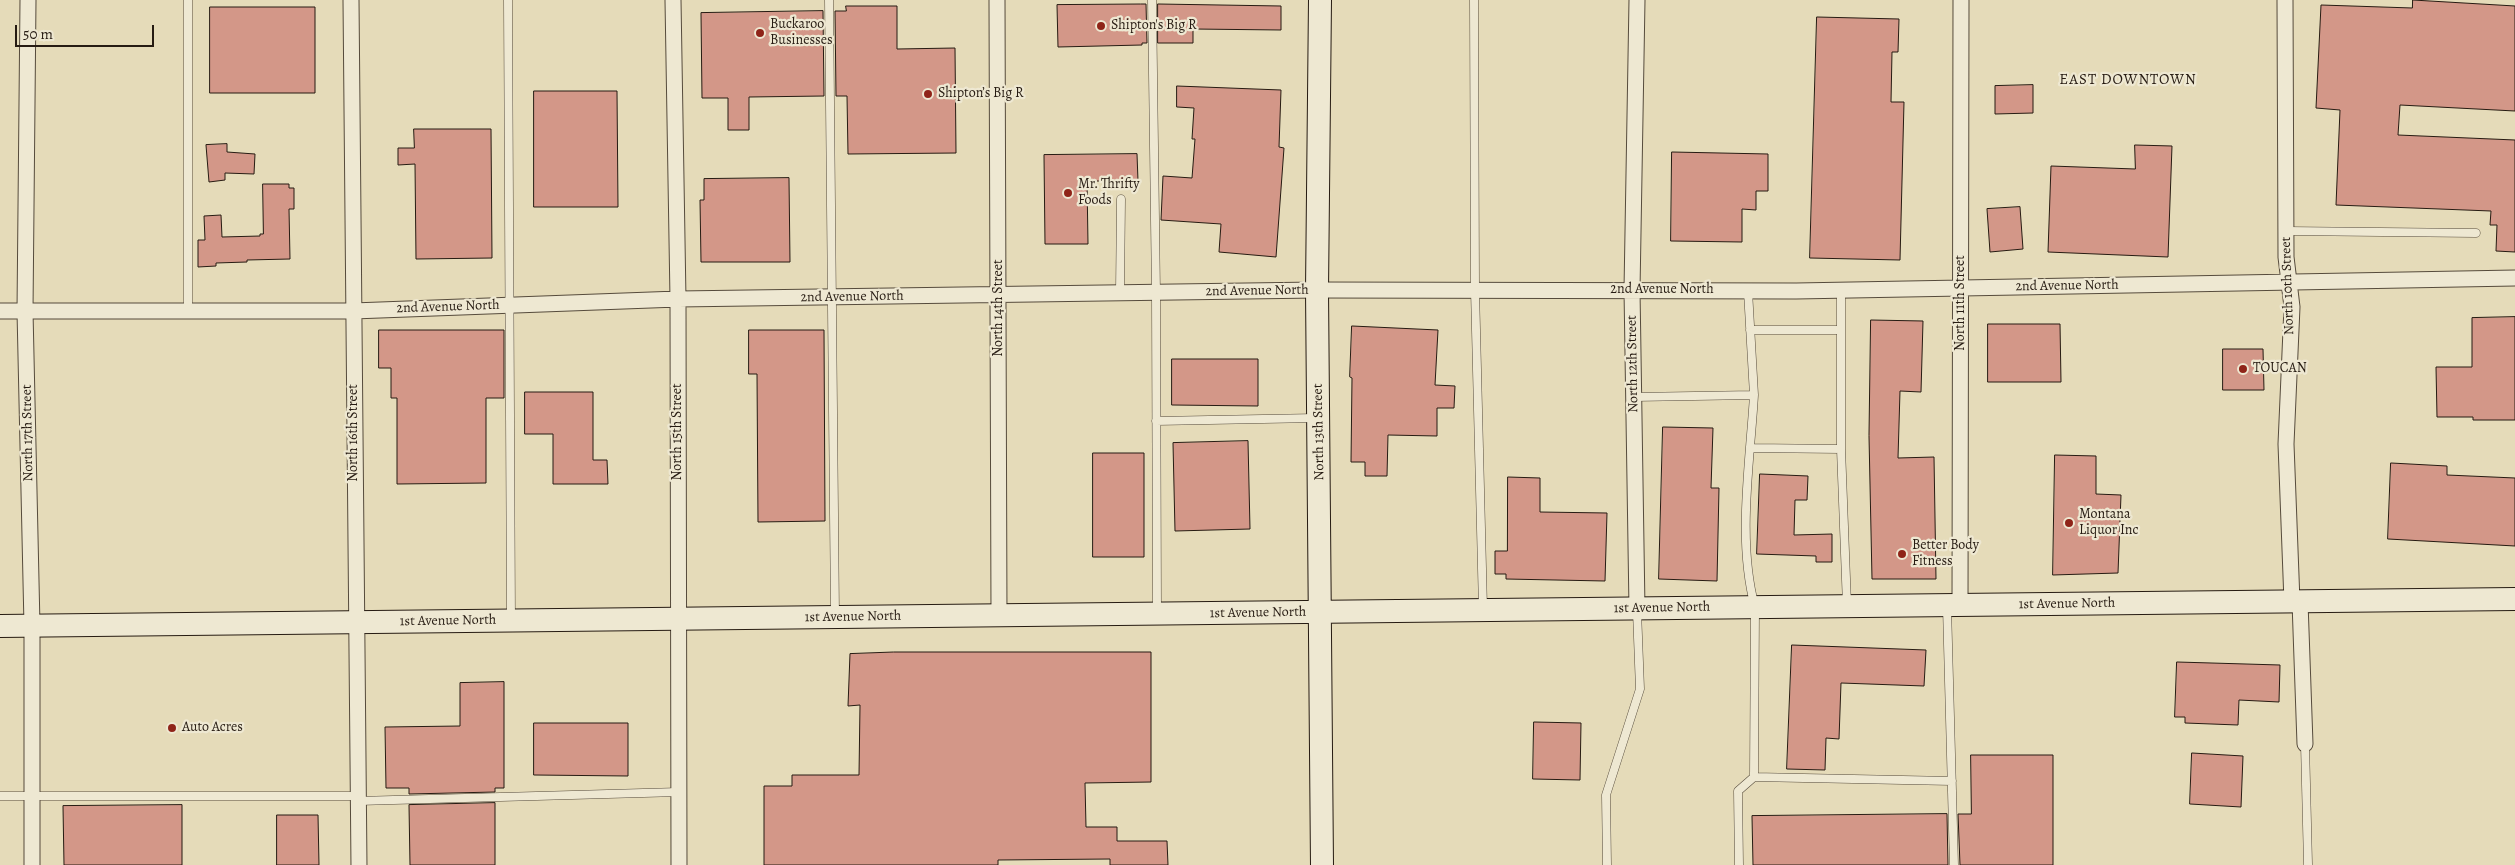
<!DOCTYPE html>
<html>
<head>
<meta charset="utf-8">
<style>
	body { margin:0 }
	#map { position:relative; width:2515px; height:865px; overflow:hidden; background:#e5dbb9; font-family:Alegreya,serif }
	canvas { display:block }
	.scale { position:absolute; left:15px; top:25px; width:139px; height:22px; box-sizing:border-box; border:2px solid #261b12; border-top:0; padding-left:6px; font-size:15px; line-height:18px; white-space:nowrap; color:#261b12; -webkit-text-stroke:4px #eee8d2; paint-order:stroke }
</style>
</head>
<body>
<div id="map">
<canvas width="2515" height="865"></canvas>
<div class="scale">50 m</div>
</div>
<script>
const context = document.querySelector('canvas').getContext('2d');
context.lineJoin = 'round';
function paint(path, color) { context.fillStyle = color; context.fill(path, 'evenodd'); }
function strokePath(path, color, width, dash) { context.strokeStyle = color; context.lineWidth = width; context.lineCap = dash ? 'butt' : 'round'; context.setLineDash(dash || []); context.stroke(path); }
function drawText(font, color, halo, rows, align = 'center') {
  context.font = font + ' Alegreya,serif'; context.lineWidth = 4.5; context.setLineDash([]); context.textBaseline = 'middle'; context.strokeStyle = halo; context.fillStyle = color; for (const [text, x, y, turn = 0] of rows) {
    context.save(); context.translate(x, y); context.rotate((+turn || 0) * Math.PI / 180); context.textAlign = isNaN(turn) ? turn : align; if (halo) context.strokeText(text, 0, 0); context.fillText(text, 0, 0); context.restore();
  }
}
const building = new Path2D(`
	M2413,0L2515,6V111L2400,105L2398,135L2515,140V252L2496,251L2497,225H2490L2491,211L2336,205L2340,110L2316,108L2321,5L2412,8Z
	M1141,4H1146L1147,43H1142V45L1058,47L1057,5Z
	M1158,4L1281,6V30L1193,29V43H1158Z
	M846,6H897V49L955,48L956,153L848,154L847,96H836L835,11H846Z
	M210,7H315V93H210Z
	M823,11L824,96L749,97V130H728V98H702L701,13Z
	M1817,17L1899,19L1898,52H1892L1891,102H1904L1900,260L1810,258Z
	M2033,85V113L1995,114V86Z
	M1177,86L1281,90L1279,147L1284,148L1276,257L1219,252L1221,224L1161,220L1163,176L1192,178L1195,139H1192L1194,108L1177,107Z
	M534,91H617L618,207H534Z
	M414,129H491L492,258L416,259L415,164L398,165V148H414Z
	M227,144V152L255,154L254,174L225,173V180L209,182L206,145Z
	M2135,145L2172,146L2168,257L2048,252L2051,166L2135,169Z
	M1672,152L1768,154V191H1756V210L1742,209V242L1671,241Z
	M1137,154L1138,181H1087L1088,244H1045L1044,155Z
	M789,178L790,262H701L700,200H704V179Z
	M263,184H289V188H294V209H289L290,259L247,260V262L216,263V266L198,267V240H205L204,216L221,215L222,237L260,236V234H263Z
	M2020,207L2023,249L1990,252L1987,209Z
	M2515,317V420H2473V417H2437L2436,367H2472V318Z
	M1871,320L1923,321L1921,392L1900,391L1898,458L1934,457L1936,579H1872L1869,436Z
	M1988,324H2060L2061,382H1988Z
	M1352,326L1438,330L1435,385L1455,386L1454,408H1437V436L1388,435L1387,476H1365V462H1351L1352,378L1350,377Z
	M379,330H504V398H486V483L397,484V398H391V368H379Z
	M749,330H824L825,521L758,522L757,374H749Z
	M2223,349H2263L2264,390H2223Z
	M1172,359H1258V406L1172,405Z
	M525,392H593V460H607L608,484H553V434H525Z
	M1663,427L1713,428L1711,488H1719L1717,581L1659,579Z
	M1248,441L1250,529L1175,531L1173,443Z
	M1093,453H1144V557H1093Z
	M2055,455L2096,456V494L2121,495L2118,573L2053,575Z
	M2391,463L2447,466V475L2515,478V546L2388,539Z
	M1760,474L1808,476L1807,500H1795L1794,535L1832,534V562H1816V556L1757,554Z
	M1508,477L1540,478V512L1607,513L1605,581L1506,579V574H1495V551H1507Z
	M1792,645L1926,650L1924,686L1841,683L1839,739L1826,738L1825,770L1787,769Z
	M894,652H1151V782L1085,783L1086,827H1117V841H1167L1168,865H1110V859L998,860V865H764V786H792V775H859L860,705L848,706L850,654Z
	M2177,662L2280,665L2279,702L2239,700L2238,725L2185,723V717H2175Z
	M504,682V788H495V792L409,794V788H386L385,727L460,726V683Z
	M1534,722L1581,723L1580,780L1533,779Z
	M534,723H628V776L534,775Z
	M2192,753L2243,756L2241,807L2190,804Z
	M1971,755H2053V865H1960L1958,814H1971Z
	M495,803V865H410L409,805Z
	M182,805V865H64L63,806Z
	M1947,814L1948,865H1753L1752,816Z
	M277,815H318L319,865H277Z`);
const lane = new Path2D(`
	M508,0L511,619
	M829,0L835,615
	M1152,0L1156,293L1157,612
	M1474,0L1475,290L1483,608
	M2286,231L2476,233
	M1120,293L1121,199
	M188,311V0
	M1750,330H1840
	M1754,395C1750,463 1737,541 1755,607L1754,777L1952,781
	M1634,397L1754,395L1748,291
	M1156,421L1316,418
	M1751,448L1841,449V290
	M1841,449L1847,605
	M1947,607L1954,865
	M2305,744L2308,864
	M0,796H358
	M358,801L679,792
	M1607,865L1606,795L1640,689L1637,611
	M1739,865L1738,791L1754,777`);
const street = new Path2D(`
	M28,0L25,311L32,626V865
	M351,0L359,865
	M673,0L678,299L679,865
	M997,0L999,615
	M2285,0L2286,257L2292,307L2286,444L2292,602
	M0,311H353L678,299L1317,290L1796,291L2515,278
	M2300,602L2305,744
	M1960,605L1961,0
	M1637,609L1632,290L1637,0`);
const secondary = new Path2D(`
	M1320,0L1317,290L1322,865
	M0,626L2515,599`);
const markers = [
	[1101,26,5,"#8f2418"],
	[760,33,5,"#8f2418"],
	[928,94,5,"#8f2418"],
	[1068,193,5,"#8f2418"],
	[2243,369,5,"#8f2418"],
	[2069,523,5,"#8f2418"],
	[1902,554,5,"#8f2418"],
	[172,728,5,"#8f2418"]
];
const poiNames = [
	["Buckaroo",770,25],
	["Businesses",770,41],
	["Shipton's Big R",1111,26],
	["Shipton’s Big R",938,94],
	["Mr. Thrifty",1078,185],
	["Foods",1078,201],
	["TOUCAN",2253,369],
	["Montana",2079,515],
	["Liquor Inc",2079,531],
	["Better Body",1912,546],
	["Fitness",1912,562],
	["Auto Acres",182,728]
];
const streetNames = [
	["2nd Avenue North",2067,286,-1],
	["North 10th Street",2288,286,-92],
	["2nd Avenue North",1662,290],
	["2nd Avenue North",1257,291,-1],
	["2nd Avenue North",852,297,-1],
	["North 11th Street",1961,303,-90],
	["2nd Avenue North",448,307,-2],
	["North 14th Street",999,308,-90],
	["North 12th Street",1633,364,-91],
	["North 15th Street",678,432,-90],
	["North 13th Street",1319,432,-91],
	["North 17th Street",28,433,-91],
	["North 16th Street",354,433,-90],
	["1st Avenue North",2067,604,-1],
	["1st Avenue North",1662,608,-1],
	["1st Avenue North",1258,613,-1],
	["1st Avenue North",853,617,-1],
	["1st Avenue North",448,621,-1]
];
const neighbourhoodNames = [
	["EAST DOWNTOWN",2128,80]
];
paint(building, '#d39788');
strokePath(building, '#261b12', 1);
strokePath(lane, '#564b3c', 9);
strokePath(street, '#564b3c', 17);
strokePath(secondary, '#261b12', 24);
strokePath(lane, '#eee8d2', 8);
strokePath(street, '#eee8d2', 15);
strokePath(secondary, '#eee8d2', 22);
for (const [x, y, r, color] of markers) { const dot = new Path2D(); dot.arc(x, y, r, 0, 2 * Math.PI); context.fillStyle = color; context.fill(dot); strokePath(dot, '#eee8d2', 2); }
drawText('14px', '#261b12', '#eee8d2', poiNames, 'left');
drawText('14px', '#261b12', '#eee8d2', streetNames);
context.letterSpacing = '1px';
drawText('15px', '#261b12', '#eee8d2', neighbourhoodNames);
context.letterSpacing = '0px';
</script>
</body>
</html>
